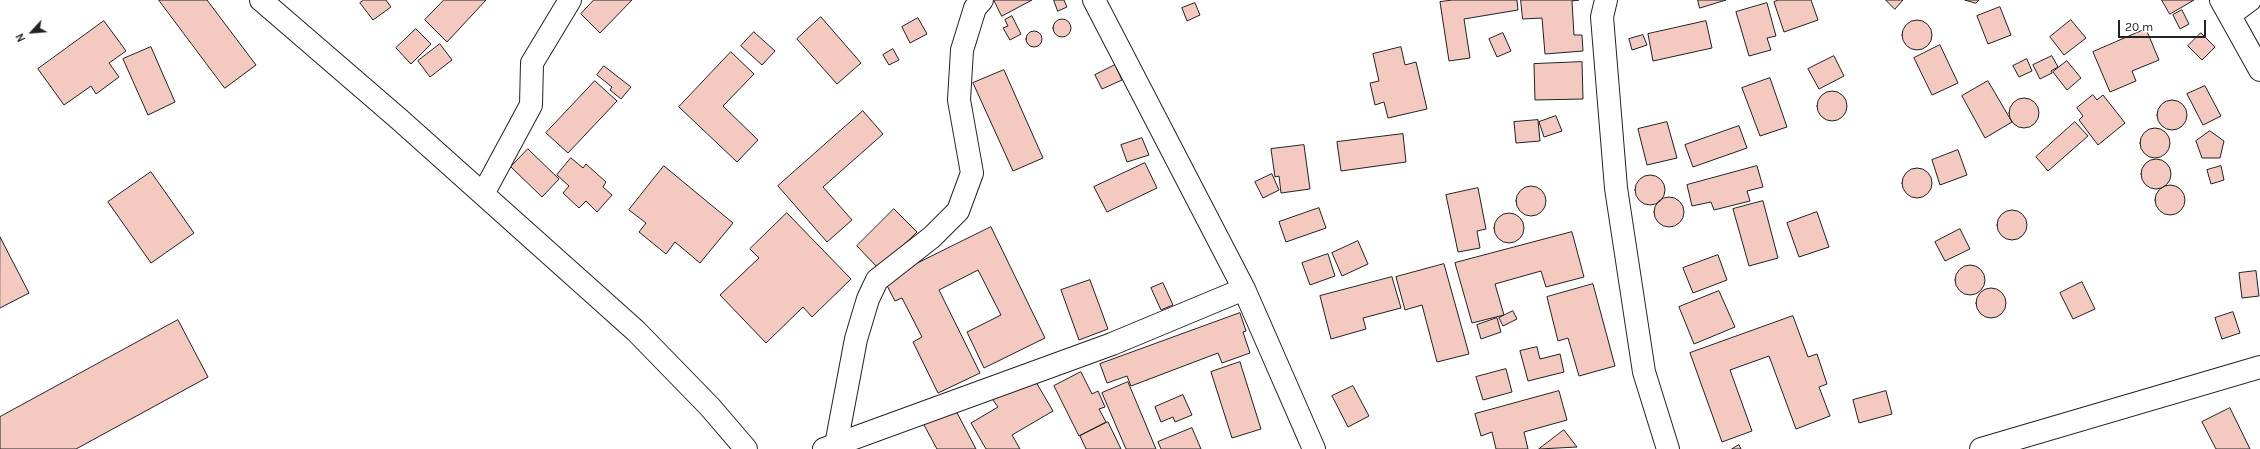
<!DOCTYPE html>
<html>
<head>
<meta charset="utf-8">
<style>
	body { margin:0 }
	#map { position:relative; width:2260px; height:449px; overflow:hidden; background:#fff; font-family:Karla,sans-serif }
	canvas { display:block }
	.north { position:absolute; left:12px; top:12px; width:40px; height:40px; -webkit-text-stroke:3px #fff; paint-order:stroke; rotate:244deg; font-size:11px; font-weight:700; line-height:16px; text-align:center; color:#222 }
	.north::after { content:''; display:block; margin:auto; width:14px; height:18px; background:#222; clip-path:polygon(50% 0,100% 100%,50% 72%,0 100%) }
	.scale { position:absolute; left:2118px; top:20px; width:88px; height:18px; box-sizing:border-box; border:2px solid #222; border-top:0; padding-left:5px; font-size:12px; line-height:14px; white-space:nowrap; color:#222; -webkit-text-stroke:3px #fff; paint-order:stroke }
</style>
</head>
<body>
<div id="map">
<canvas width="2260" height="449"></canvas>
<div class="north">N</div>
<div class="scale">20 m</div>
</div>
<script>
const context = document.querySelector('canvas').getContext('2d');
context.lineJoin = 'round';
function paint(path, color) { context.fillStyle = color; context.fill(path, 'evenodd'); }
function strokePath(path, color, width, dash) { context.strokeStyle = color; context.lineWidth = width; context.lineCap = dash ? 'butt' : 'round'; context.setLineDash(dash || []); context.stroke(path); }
const building = new Path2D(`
	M159,0H207L256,65L225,88Z
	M364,0H386L391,7L373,20L360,3Z
	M444,0H486L447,42L425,20Z
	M594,0H632L600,33L581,14Z
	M994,0H1032L1002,16Z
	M1054,0H1064L1067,7L1058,11Z
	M1453,0H1517L1518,10L1464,19L1470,58L1449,61L1440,2Z
	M1521,0H1579L1572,1L1574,35H1582L1583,51L1545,54L1542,18L1523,19Z
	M1698,0H1726L1700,8Z
	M1779,0H1811L1818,20L1784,32L1774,2Z
	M1886,0H1903L1895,9Z
	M1965,0H1979L1976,3Z
	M2162,0H2194L2170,14Z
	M1195,3L1200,15L1187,21L1182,8Z
	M1767,3L1776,36L1767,38L1771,50L1749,56L1736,12Z
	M2000,7L2011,35L1988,44L1977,16Z
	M2182,10L2189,24L2180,29L2173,15Z
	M1012,16L1021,34L1010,40L1003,28L1008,26L1005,20Z
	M821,17L861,63L837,84L797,39Z
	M918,18L927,34L910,43L902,27Z
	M1053 28a9 9 0 1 1 18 0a9 9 0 1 1-18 0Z
	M2071,20L2086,38L2064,55L2050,37Z
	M1902 35a15 15 0 1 1 30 0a15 15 0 1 1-30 0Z
	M104,21L126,51L109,63L119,77L96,94L91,86L64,105L38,69Z
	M1706,21L1712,48L1653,61L1648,34Z
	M416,29L431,44L411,64L396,48Z
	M2146,29L2159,60L2132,71L2136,81L2110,92L2093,52Z
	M1026 39a8 8 0 1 1 16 0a8 8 0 1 1-16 0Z
	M754,32L775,51L762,65L741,46Z
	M1503,33L1511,51L1497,57L1489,39Z
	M2201,33L2215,47L2202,60L2188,46Z
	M1643,35L1647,45L1632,50L1629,39Z
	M440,44L452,60L430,77L418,61Z
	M1940,45L1958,83L1932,95L1914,58Z
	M151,47L175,102L148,115L123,59Z
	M1401,47L1405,65L1416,62L1427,109L1388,118L1384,102L1375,105L1370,83L1379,81L1373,54Z
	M893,49L899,60L889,65L883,55Z
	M731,52L754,74L723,106L758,140L737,162L679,107Z
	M1834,56L1844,76L1819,89L1808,69Z
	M2052,56L2058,67L2051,71L2052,73L2040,79L2033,65Z
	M2027,59L2032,71L2019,77L2013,66Z
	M2067,61L2081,78L2067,90L2053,72Z
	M1582,62L1583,99L1535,100L1534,64Z
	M1115,65L1122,80L1102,89L1095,75Z
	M604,66L631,87L621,99L610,90L612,87L597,75Z
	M1004,70L1043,158L1013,171L973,83Z
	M1770,78L1787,127L1760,136L1742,88Z
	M595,81L617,101L568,153L546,133Z
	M1988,81L2012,122L1985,138L1962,96Z
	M2205,86L2221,116L2203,125L2187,94Z
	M1817 106a15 15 0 1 1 30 0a15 15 0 1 1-30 0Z
	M2093,95L2097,100L2103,95L2125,123L2098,145L2079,120L2083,116L2077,108Z
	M2009 113a15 15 0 1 1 30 0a15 15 0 1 1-30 0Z
	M2157 115a15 15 0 1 1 30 0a15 15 0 1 1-30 0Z
	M863,111L883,134L823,187L852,220L827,242L778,186Z
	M1556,116L1562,131L1544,137L1539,122Z
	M1538,120L1540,141L1516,143L1514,122Z
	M1667,122L1677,158L1647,165L1638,129Z
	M2075,122L2088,136L2048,171L2036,157Z
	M1739,126L1747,148L1693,167L1685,145Z
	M2140 143a15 15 0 1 1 30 0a15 15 0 1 1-30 0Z
	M2210,131L2224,141L2220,158H2202L2196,141Z
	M1403,134L1406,162L1341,171L1337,142Z
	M1142,138L1149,155L1127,162L1121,145Z
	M1304,145L1310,189L1281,193L1279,176L1275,177L1271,149Z
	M528,149L559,179L542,197L511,167Z
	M1958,150L1967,175L1940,185L1932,160Z
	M571,158L583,168L586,164L606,182L603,187L612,195L597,212L586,201L579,208L563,193L569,186L557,175Z
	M2141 174a15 15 0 1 1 30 0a15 15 0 1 1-30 0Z
	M1145,163L1157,188L1107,212L1094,187Z
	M664,166L733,223L700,263L675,242L666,254L639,232L646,223L629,210Z
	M1757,166L1763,187L1747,191L1750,201L1714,210L1711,202L1692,206L1687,185Z
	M2221,166L2224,180L2211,184L2207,170Z
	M1902 183a15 15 0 1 1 30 0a15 15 0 1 1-30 0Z
	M151,172L194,233L151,263L108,202Z
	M1272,174L1279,190L1263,198L1255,182Z
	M1635 190a15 15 0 1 1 30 0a15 15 0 1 1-30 0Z
	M2155 200a15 15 0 1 1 30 0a15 15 0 1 1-30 0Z
	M1516 201a15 15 0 1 1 30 0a15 15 0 1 1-30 0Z
	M1478,188L1486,229L1477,231L1480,248L1458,252L1446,195Z
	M1654 212a15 15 0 1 1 30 0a15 15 0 1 1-30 0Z
	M1763,201L1778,258L1749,266L1733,209Z
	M1319,208L1326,228L1286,242L1279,222Z
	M894,209L917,232L879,269L857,246Z
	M1997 225a15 15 0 1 1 30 0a15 15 0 1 1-30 0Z
	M1817,212L1829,247L1799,257L1787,223Z
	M787,213L851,279L812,317L803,307L766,343L720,295L759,258L750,249Z
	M1494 228a15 15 0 1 1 30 0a15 15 0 1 1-30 0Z
	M991,227L1045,338L984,368L967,332L1001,315L978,270L939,290L980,373L938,393L913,342L922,337L902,298L895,301L884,280Z
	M1960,229L1970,249L1945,261L1935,242Z
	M1572,232L1584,277L1546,287L1541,271L1495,284L1504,315L1472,323L1455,263Z
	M0,237L29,293L0,308Z
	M1358,241L1368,264L1342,276L1332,253Z
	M1328,254L1335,276L1310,285L1302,263Z
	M1718,255L1727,280L1693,293L1683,268Z
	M1444,264L1469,354L1437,362L1422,305L1405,310L1396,277Z
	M1955 280a15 15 0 1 1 30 0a15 15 0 1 1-30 0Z
	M2256,271L2259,296L2242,298L2239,273Z
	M1392,277L1401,308L1363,318L1366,329L1331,339L1320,296Z
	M1090,280L1108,329L1079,340L1061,290Z
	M2082,282L2095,309L2073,319L2060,293Z
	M1163,283L1173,305L1161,310L1151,288Z
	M1593,284L1615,366L1579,376L1568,338L1558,341L1547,297Z
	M1976 303a15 15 0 1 1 30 0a15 15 0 1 1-30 0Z
	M1719,291L1735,327L1694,344L1679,307Z
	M1513,311L1517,319L1503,326L1499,318Z
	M2233,312L2240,333L2222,339L2215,318Z
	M1240,313L1246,331L1243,332L1250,353L1222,363L1218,353L1131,386L1127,376L1107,383L1100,364Z
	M1793,316L1808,357L1817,354L1827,384L1819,387L1830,416L1796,429L1769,356L1730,370L1752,431L1722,442L1690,353Z
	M1497,318L1501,332L1481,339L1477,325Z
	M178,320L208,377L76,449H0V417Z
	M1537,347L1540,359L1560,354L1564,372L1528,381L1520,351Z
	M1240,362L1261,429L1232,438L1211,372Z
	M1506,369L1512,392L1483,400L1476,377Z
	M1081,372L1092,394L1098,391L1105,407L1099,409L1106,422L1079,436L1054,386Z
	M1033,377L1053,411L1012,435L1020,449H986L971,423L998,407L993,400Z
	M1128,382L1156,449H1126L1102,393Z
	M1353,386L1369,416L1348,427L1332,396Z
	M1559,391L1567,420L1524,432L1528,449H1496L1492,432L1481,436L1475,414Z
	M1886,391L1892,414L1859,423L1853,400Z
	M1183,395L1192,415L1175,422L1173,417L1161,422L1155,407Z
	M2230,408L2250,449H2216L2202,422Z
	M955,409L976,449H937L924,425Z
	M1108,422L1121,449H1086L1080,436Z
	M1192,428L1201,449H1161L1158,442Z
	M1564,430L1577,447L1539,449Z
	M1739,445L1741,449H1732Z`);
const street = new Path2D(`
	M261,0L399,119L636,331L710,407L746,449
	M1094,0L1244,289L1314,449
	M1606,0L1602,17L1616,188L1644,372L1668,449
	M2221,0L2260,70
	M2230,15L2250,0
	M483,194L531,105L532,63L570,0
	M836,445L856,339L868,299L877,280L932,237L958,211L972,173L959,100L962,50L975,8L982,0
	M824,449L1112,344L1244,289
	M1981,449L2260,367`);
paint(building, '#f3c9c0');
strokePath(building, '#222', 1);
strokePath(street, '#222', 24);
strokePath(street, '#fff', 22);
</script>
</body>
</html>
